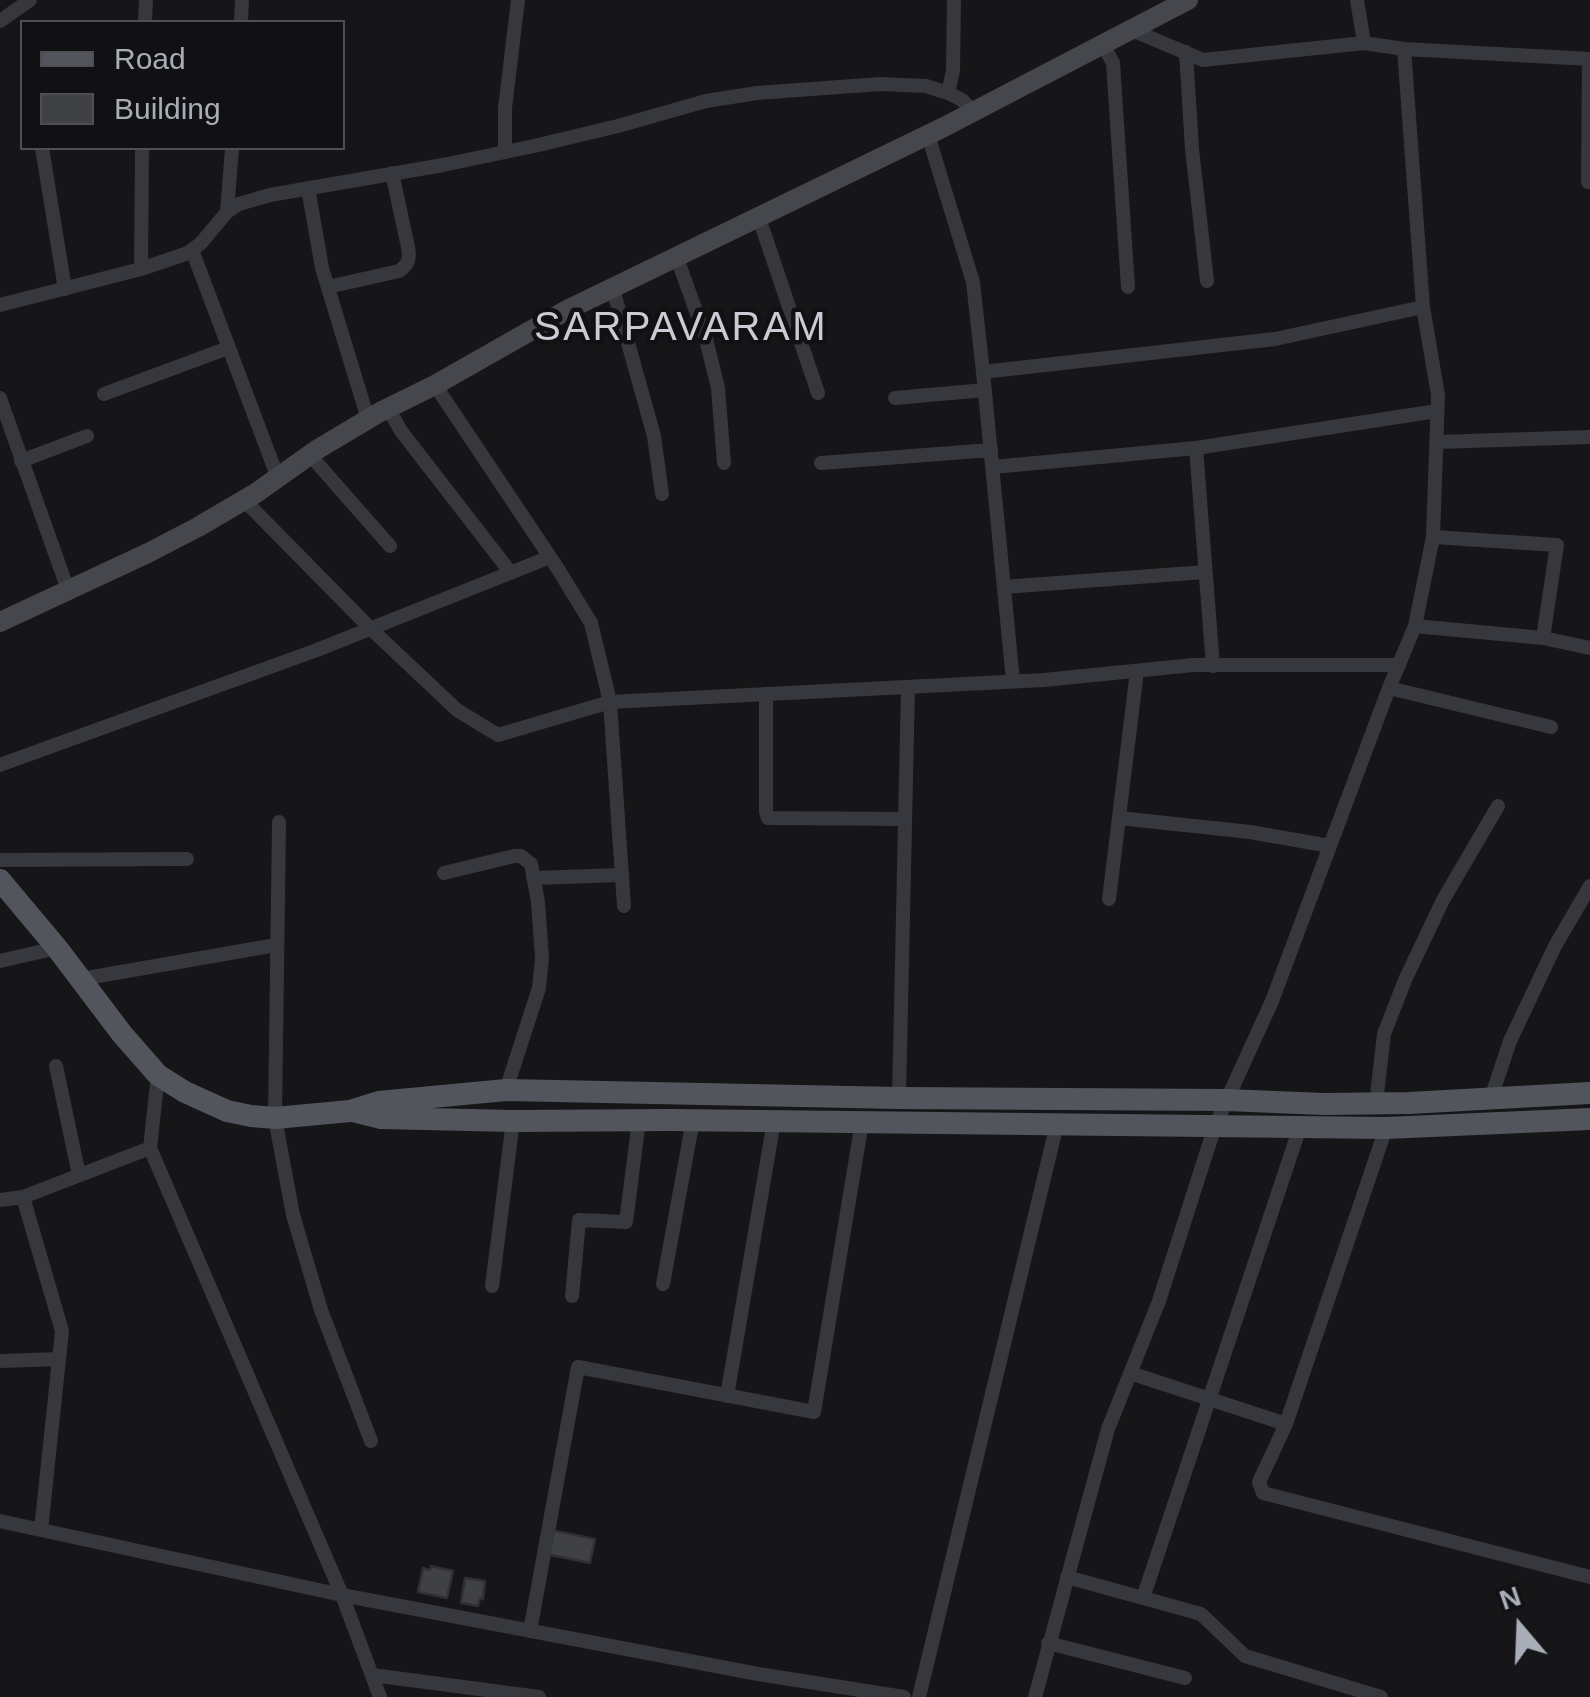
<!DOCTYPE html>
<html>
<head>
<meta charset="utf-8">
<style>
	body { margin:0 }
	#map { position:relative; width:1590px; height:1697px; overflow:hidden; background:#161618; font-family:Helvetica,sans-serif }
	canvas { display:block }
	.legend { position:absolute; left:20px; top:20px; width:325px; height:130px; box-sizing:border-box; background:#111113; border:2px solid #4d4f55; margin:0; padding:12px 18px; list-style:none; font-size:30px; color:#a8adb8 }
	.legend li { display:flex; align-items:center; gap:20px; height:50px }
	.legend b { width:50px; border:2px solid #4d4f55 }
	.north { position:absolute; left:1470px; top:1577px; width:100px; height:100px; -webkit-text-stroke:8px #111113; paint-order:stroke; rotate:341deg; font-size:28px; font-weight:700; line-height:40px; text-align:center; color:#a8adb8 }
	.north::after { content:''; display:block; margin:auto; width:35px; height:45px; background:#a8adb8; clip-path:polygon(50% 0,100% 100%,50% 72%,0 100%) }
</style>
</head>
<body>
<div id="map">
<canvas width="1590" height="1697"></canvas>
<ul class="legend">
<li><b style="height:12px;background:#53555c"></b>Road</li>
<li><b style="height:28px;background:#404145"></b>Building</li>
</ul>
<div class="north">N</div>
</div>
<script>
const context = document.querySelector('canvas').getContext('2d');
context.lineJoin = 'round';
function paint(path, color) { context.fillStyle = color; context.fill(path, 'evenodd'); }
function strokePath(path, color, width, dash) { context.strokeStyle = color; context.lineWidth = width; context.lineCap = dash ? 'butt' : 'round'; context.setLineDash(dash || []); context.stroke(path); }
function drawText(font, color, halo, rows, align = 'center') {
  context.font = font + ' Helvetica,sans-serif'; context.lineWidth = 9; context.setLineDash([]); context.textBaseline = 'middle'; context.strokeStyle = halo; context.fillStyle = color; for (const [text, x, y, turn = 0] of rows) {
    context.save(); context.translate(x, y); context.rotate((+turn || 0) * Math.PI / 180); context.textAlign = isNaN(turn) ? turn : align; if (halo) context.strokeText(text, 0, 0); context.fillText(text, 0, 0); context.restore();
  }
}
const building = new Path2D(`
	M551,1530L595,1539L590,1563L546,1554Z
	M431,1566L453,1571L447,1598L418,1592L423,1568L430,1570Z
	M465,1578L485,1581L483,1599L480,1598L478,1606L461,1603Z`);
const minor = new Path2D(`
	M0,21L30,0
	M145,22L146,0
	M241,22L242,0
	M1132,30L1203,60L1364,43
	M1103,44L1113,63L1128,287
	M1404,49L1590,59
	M1186,52L1192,149L1207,281
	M948,93L953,71L954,0
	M928,135L973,282L983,372
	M42,148L65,289
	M505,152V108L518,0
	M1588,182L1589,59
	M308,188L322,268L368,419
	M227,212L232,148
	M759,218L818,393
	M192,250L278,478
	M677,258L706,339L718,388L724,463
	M141,269L142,148
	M328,287L399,271C409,264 410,258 408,247L392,173
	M613,289L654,436L662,494
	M0,305L141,269L188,253L201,243L227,212L239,204L270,195L443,165L534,146L618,126L706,101L757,93L880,84L926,86L948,93L962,100L973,111
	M435,385L558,569L591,623L610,702L624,906
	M104,394L228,348
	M0,398L68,590
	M895,398L985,390
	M388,408L401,431L511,573
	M1438,442L1590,437
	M310,455L390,546
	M21,461L87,436
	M821,463L991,450
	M993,467L1196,448
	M244,500L370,628L457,710L498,735L610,702L1044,680L1193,665H1399
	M1004,587L1205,572
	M1415,626L1543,638L1557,545L1433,537
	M1543,638L1590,648
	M1213,666L1196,448L1437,411
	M1013,681L983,372L1275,339L1423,307
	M1389,688L1551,727
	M766,694V812L768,818L905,819
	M0,765L317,650L550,557
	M1119,818L1250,832L1330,846
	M279,822L275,1118L293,1215L321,1310L371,1441
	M0,860L187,859
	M444,873L514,856H521L531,864L538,902L542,958L539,988L506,1090
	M533,878L622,875
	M1109,899L1137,671
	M0,961L57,948
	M81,979L276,945
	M56,1066L79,1175
	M158,1075L150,1148L342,1595L758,1674L904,1697
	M899,1098L908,687
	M1491,1098L1510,1041L1555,946L1590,886
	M1376,1103L1384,1034L1405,980L1443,900L1498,806
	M0,1200L23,1197
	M663,1284L693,1120
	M492,1286L513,1121
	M572,1296L579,1220L626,1222L639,1120
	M0,1361L59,1359
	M1130,1373L1286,1424L1386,1128
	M727,1396L774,1121
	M1286,1424L1259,1482L1263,1493L1590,1577
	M0,1521L342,1595L380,1697
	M41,1530L62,1331L23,1197L150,1148
	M1067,1577L1201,1614L1245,1656L1381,1697
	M1143,1598L1300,1127
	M530,1631L578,1367L814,1412L862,1122
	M1048,1643L1185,1678
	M372,1675L539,1697
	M919,1697L1057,1124
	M1035,1697L1108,1429L1159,1301L1215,1126L1272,1001L1389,688L1415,626L1433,537L1438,395L1423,307L1404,49L1364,43L1357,0`);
const secondary = new Path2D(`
	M0,622L148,553L198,527L256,493L318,449L380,412L435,385L567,310L944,127L1188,0`);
const primary = new Path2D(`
	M0,880L57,948L122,1034L158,1075L185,1092L227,1111L251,1116L275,1118L350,1111L379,1102L506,1090L899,1098L1227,1100L1323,1104L1409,1103L1590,1093
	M353,1111L381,1118L513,1121L671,1120L1386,1128L1590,1119`);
const quarterNames = [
	["SARPAVARAM",681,329]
];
paint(building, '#404145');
strokePath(building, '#303034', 2.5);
strokePath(minor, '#37383d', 14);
strokePath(secondary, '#45474d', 20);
strokePath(primary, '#53555c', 22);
context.letterSpacing = '2.5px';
drawText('40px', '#c9ccd4', '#111113', quarterNames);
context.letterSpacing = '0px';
</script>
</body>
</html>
